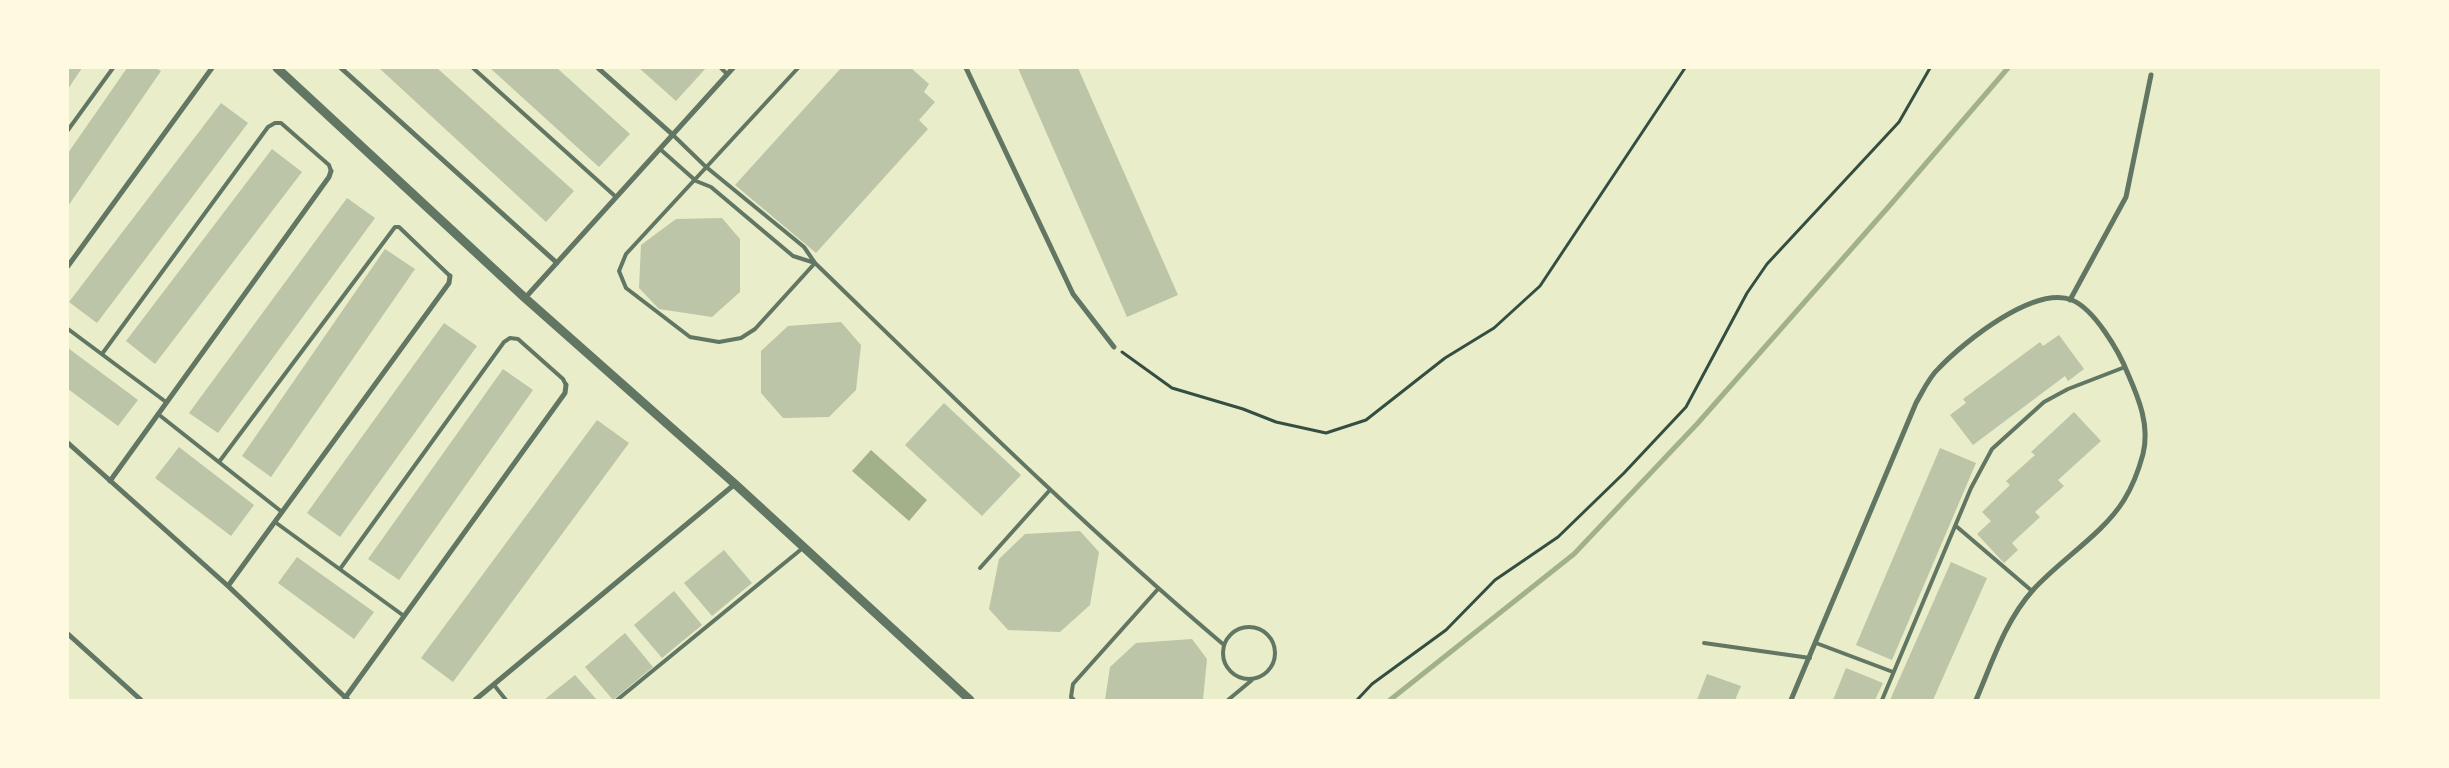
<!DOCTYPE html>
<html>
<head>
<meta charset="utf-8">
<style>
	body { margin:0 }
	#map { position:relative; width:2449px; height:768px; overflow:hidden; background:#e9edc9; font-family:Georgia,serif }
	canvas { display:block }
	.frame { position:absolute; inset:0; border:69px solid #fefae0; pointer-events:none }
</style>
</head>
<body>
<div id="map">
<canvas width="2449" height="768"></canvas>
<div class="frame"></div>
</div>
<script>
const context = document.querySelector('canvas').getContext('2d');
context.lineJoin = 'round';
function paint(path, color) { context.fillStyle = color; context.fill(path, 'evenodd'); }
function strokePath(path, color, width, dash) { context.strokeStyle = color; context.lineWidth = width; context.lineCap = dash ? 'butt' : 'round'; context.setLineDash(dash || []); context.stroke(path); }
const water = new Path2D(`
	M871,450L927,500L909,521L852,471Z`);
const stream = new Path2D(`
	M1390,700L1574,554L1697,424L1891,204L2008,68`);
const building = new Path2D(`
	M68,68H82L68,89Z
	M127,68H156L161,71L68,206V153Z
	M379,68H437L574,191L546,222Z
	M490,68H557L630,134L599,167Z
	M639,68H706L676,101Z
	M841,68H911L929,84L924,92L935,102L919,120L928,129L816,253L735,185Z
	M1018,68H1078L1178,295L1127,317Z
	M221,103L248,123L97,323L69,302Z
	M272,149L302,172L155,364L126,341Z
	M347,198L375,218L218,433L189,413Z
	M722,218L740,239V292L712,317L659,309L639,288L641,245L676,219Z
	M385,249L415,269L271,477L242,456Z
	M841,322L861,345L856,390L829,417L783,418L761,393V351L788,326Z
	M444,323L477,346L340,537L307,513Z
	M2059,335L2084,369L2068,381L2065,376L1973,445L1950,415L1966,403L1963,399L2040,342L2043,346Z
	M68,348L138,400L118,426L68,389Z
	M503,369L533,390L399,580L368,559Z
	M944,403L1021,475L982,516L905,445Z
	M2074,412L2101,441L2058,480L2064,486L2035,512L2040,517L2012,543L2018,550L2004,563L1977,534L1991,521L1982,512L2010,485L2006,481L2035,455L2031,452Z
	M597,420L629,443L453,682L421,658Z
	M179,447L254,505L231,536L155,478Z
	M1940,448L1976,463L1892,660L1856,645Z
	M1080,531L1099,552L1090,605L1060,632L1008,630L989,609L999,559L1025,534Z
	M724,550L752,583L712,616L684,583Z
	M297,557L374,612L354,639L278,583Z
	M1951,562L1987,578L1980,594L1933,700H1890Z
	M674,591L702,625L662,658L634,625Z
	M625,633L653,667L613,700L585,667Z
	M1192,639L1207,659L1203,700H1105L1110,667L1136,643Z
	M1846,668L1883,683L1875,700H1833Z
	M1707,674L1741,686L1735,700H1697Z
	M575,675L597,700H544L555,691Z`);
const path = new Path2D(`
	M1122,352L1172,388L1243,409L1276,422L1326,433L1366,420L1445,358L1494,328L1540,286L1685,68
	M1357,700L1372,684L1446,630L1495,580L1558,537L1624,473L1686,407L1747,293L1767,264L1899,122L1930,68`);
const service = new Path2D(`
	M473,68L616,197
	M721,68L727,74
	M798,68L626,254L619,271L626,288L690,337L719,342L741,338L755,329L815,263
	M68,130L113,68
	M673,135L705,166L804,247L815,263C949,393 1081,524 1224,645
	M660,149L696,181L711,187L793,256L815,263
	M68,329L166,402
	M102,354L268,127L275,123H281L329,165L331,171
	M158,414L282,512
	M219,462L395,227H399L450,276
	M275,522L404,616
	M1956,526L2032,591
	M980,568L1049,491
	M340,569L504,342L510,338L518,339L563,379L566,385
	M1223 653a26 26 0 1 1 52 0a26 26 0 1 1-52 0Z
	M1704,643L1810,658
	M1816,643L1893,672
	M494,685L506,700
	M617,700L804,547
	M1074,700L1071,697L1073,684L1158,589
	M1228,700L1252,680
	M1882,700L1971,488L1992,449L2044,402L2068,389L2125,367`);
const minor = new Path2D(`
	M341,68L557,263
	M598,68L673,135
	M966,68L1073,294L1114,347
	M68,266L212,68
	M525,298L733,68
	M2070,300L2126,197L2151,75
	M68,443L228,586L348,700
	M110,481L329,177L331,171
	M228,586L449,283L450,276
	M68,634L141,700
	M345,698L565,393L566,385
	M475,700L735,484
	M1791,700L1916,403C1923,391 1929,377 1939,368C1964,342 2034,285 2072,300C2094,309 2119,351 2128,374C2139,399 2150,426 2143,454C2139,469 2132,487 2124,500C2103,534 2060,560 2033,590C2005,621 1992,663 1976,700`);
const tertiary = new Path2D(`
	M277,68L525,298L735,484L970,700`);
paint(water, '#a3b18a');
strokePath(stream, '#a3b18a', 5);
paint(building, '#bcc5a7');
strokePath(path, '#344e41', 3);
strokePath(service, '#617663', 4);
strokePath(minor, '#617663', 5);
strokePath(tertiary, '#617663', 9);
</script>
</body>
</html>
